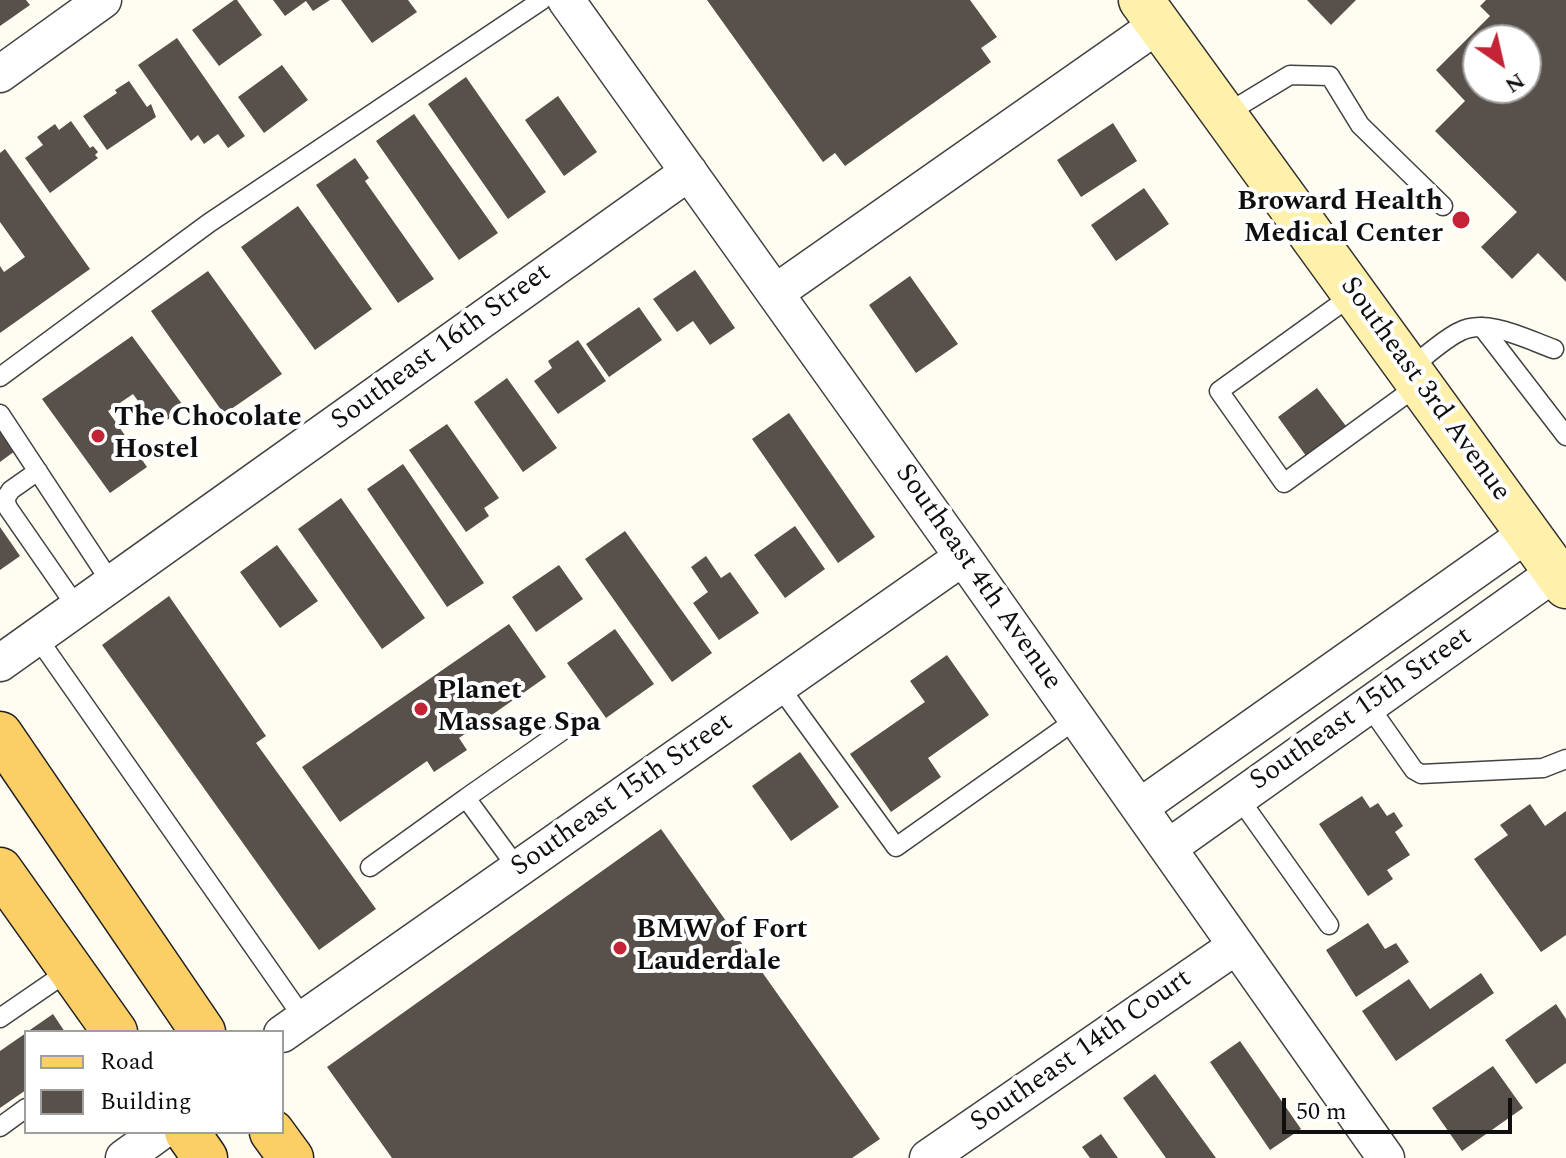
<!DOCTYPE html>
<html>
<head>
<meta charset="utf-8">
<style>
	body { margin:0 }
	#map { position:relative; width:1566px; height:1158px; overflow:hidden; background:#fffcf1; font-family:Spectral,serif }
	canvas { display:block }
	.legend { position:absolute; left:24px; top:1030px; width:260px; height:104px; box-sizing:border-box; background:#fff; border:2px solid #9f9f9f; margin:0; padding:10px 14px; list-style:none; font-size:24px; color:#0f0f0f }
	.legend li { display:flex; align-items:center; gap:16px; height:40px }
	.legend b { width:40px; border:2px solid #9f9f9f }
	.north { position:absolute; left:1462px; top:24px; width:80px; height:80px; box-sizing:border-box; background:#fff; border:2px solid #9f9f9f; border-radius:50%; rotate:146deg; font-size:22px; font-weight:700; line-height:32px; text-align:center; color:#0f0f0f }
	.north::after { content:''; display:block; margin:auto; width:28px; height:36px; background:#c32334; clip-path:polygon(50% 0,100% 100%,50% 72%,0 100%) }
	.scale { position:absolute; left:1282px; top:1098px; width:230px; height:36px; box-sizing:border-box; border:4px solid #0f0f0f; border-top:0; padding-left:10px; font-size:24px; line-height:28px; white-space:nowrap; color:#0f0f0f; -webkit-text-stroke:6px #fff; paint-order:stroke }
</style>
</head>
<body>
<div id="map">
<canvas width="1566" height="1158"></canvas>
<ul class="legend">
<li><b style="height:10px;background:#fbce66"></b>Road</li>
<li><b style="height:22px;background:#58504b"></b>Building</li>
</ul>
<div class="north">N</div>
<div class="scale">50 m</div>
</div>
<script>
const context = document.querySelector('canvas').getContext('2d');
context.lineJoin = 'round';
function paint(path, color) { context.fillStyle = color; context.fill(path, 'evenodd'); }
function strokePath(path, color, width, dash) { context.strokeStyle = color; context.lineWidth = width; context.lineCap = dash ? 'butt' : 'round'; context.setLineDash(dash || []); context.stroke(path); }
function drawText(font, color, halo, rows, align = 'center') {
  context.font = font + ' Spectral,serif'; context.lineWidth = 8; context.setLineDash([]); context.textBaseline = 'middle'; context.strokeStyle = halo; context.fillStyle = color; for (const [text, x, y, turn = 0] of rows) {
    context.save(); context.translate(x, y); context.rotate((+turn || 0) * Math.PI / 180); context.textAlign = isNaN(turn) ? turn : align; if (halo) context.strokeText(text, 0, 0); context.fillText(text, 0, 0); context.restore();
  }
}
const building = new Path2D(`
	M0,0H26L30,5L0,26Z
	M234,0H237L262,35L219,66L192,30Z
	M273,0H330L313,11L306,1L285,16Z
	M341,0H408L417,12L372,43Z
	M707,0H970L997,37L981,48L991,62L845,166L835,153L823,162Z
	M1307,0H1356L1331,25Z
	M1486,0H1566V282L1538,253L1512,279L1481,247L1517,212L1435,131L1465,101L1436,70L1490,16L1480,6ZM1478,40H1526V88H1478Z
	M177,38L245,136L228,148L218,134L204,144L198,135L191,141L138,65Z
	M282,65L308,100L264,133L238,97Z
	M466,77L546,192L508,219L428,104Z
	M129,81L147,107L151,104L156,117L107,150L83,116L117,93L115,90Z
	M558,96L597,152L564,176L525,120Z
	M414,114L498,233L459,260L376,141Z
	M71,121L90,148L93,146L98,152L95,155L98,158L50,193L25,158L43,145L37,137L55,124L59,130Z
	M1113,123L1137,161L1081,197L1057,160Z
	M5,149L90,269L0,333V266L4,272L25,257L0,222V153Z
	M355,158L369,178L365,181L434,279L398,303L316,185Z
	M1144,188L1169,224L1116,261L1091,225Z
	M298,206L372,309L315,350L241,247Z
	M695,270L735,328L710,345L693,321L677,332L653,299Z
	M208,271L282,374L224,414L151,311Z
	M910,276L958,344L916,373L869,305Z
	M639,307L662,340L609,377L586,344Z
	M132,336L185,408L157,427L133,394L108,411L147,467L110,493L42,399Z
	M578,340L606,381L558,414L534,381L552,368L548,361Z
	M507,378L557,448L523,472L474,402Z
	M1317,388L1349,430L1309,460L1278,417Z
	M789,413L875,537L838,563L752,439Z
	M447,424L499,498L484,508L489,516L466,532L409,450Z
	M0,430L15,451L0,462Z
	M403,464L484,583L447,607L367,489Z
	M341,498L425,618L382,649L298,529Z
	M795,526L825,569L785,598L754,555Z
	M0,527L20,556L0,570Z
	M625,531L712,653L672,682L585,559Z
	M277,545L318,601L280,628L240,572Z
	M706,556L721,578L730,572L759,613L719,640L693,603L708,592L691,567Z
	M559,565L583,599L536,632L512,597Z
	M169,596L266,736L256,743L376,909L319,950L102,645Z
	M509,624L546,677L459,738L467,750L434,772L427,761L340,822L302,767Z
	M615,629L654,684L606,718L567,663Z
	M947,655L989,715L928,758L941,777L891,812L850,754L925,702L910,681Z
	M800,752L839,807L791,841L752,786Z
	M1362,796L1370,808L1378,803L1387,816L1394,812L1403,826L1395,832L1410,855L1387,870L1393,879L1368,896L1319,824Z
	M1530,804L1545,826L1566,811V935L1541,952L1474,859L1508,835L1500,825Z
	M661,829L880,1139L852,1158H392L327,1067Z
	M1368,923L1385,949L1396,943L1409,962L1356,997L1326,950Z
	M1481,973L1494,993L1396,1061L1362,1011L1409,979L1430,1009Z
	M1556,1004L1566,1019V1063L1536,1084L1505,1040Z
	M53,1014L65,1032H27Z
	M26,1033V1090L0,1108V1051Z
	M1240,1041L1301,1129L1270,1150L1210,1062Z
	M1493,1066L1523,1108L1462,1151L1432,1108Z
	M1155,1074L1216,1158H1166L1123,1098Z
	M1101,1134L1118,1158H1090L1082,1147Z`);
const lane = new Path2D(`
	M1224,115L1290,75L1330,76L1360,125L1443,206
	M1354,294L1219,391L1284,483L1420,384
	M1482,327L1566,436
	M1409,369C1425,357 1441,341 1459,332C1486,317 1528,340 1554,349
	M0,377L209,223L542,0
	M0,414L112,584
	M38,471L11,490L5,499L8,508L78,609
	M37,637L304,1019
	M779,686L896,847L1077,719
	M1369,706L1414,770L1421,774L1543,768L1566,759
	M1239,798L1329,925
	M370,867L466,798
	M518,869L466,798L572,724
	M0,1018L70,970
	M0,1127L26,1108`);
const street = new Path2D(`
	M566,0L963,557L1386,1158
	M0,74L103,0
	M775,293L1159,24
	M0,663L689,172
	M1140,807L1528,533
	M1168,848L1556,572
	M282,1034L963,557
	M124,1158L160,1132
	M928,1158L1236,946`);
const secondary = new Path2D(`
	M1141,0L1566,586`);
const primary = new Path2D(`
	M0,734L203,1032
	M0,870L115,1032
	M187,1132L205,1158
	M272,1132L291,1158`);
const markers = [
	[1461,220,10,"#c32334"],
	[98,436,8,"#c32334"],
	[421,709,8,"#c32334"],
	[620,948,8,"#c32334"]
];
const poiNames = [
	["Broward Health",1443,204,"right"],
	["Medical Center",1443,236,"right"],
	["The Chocolate",114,420],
	["Hostel",114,452],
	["Planet",437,693],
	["Massage Spa",437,725],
	["BMW of Fort",636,932],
	["Lauderdale",636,964]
];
const streetNames = [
	["Southeast 16th Street",442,348,-36],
	["Southeast 3rd Avenue",1424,390,54],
	["Southeast 4th Avenue",977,578,55],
	["Southeast 15th Street",1362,710,-35],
	["Southeast 15th Street",623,796,-35],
	["Southeast 14th Court",1082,1052,-35]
];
paint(building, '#58504b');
strokePath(lane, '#424242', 21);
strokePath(street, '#424242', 39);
strokePath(secondary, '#313131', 47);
strokePath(primary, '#202020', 47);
strokePath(lane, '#fff', 18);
strokePath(street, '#fff', 36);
strokePath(secondary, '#fff1ac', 44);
strokePath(primary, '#fbce66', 44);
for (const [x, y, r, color] of markers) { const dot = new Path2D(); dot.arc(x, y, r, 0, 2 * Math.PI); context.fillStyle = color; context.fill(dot); strokePath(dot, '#fff', 3); }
drawText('bold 28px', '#0f0f0f', '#fff', poiNames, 'left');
drawText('28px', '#0f0f0f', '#fff', streetNames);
</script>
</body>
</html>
